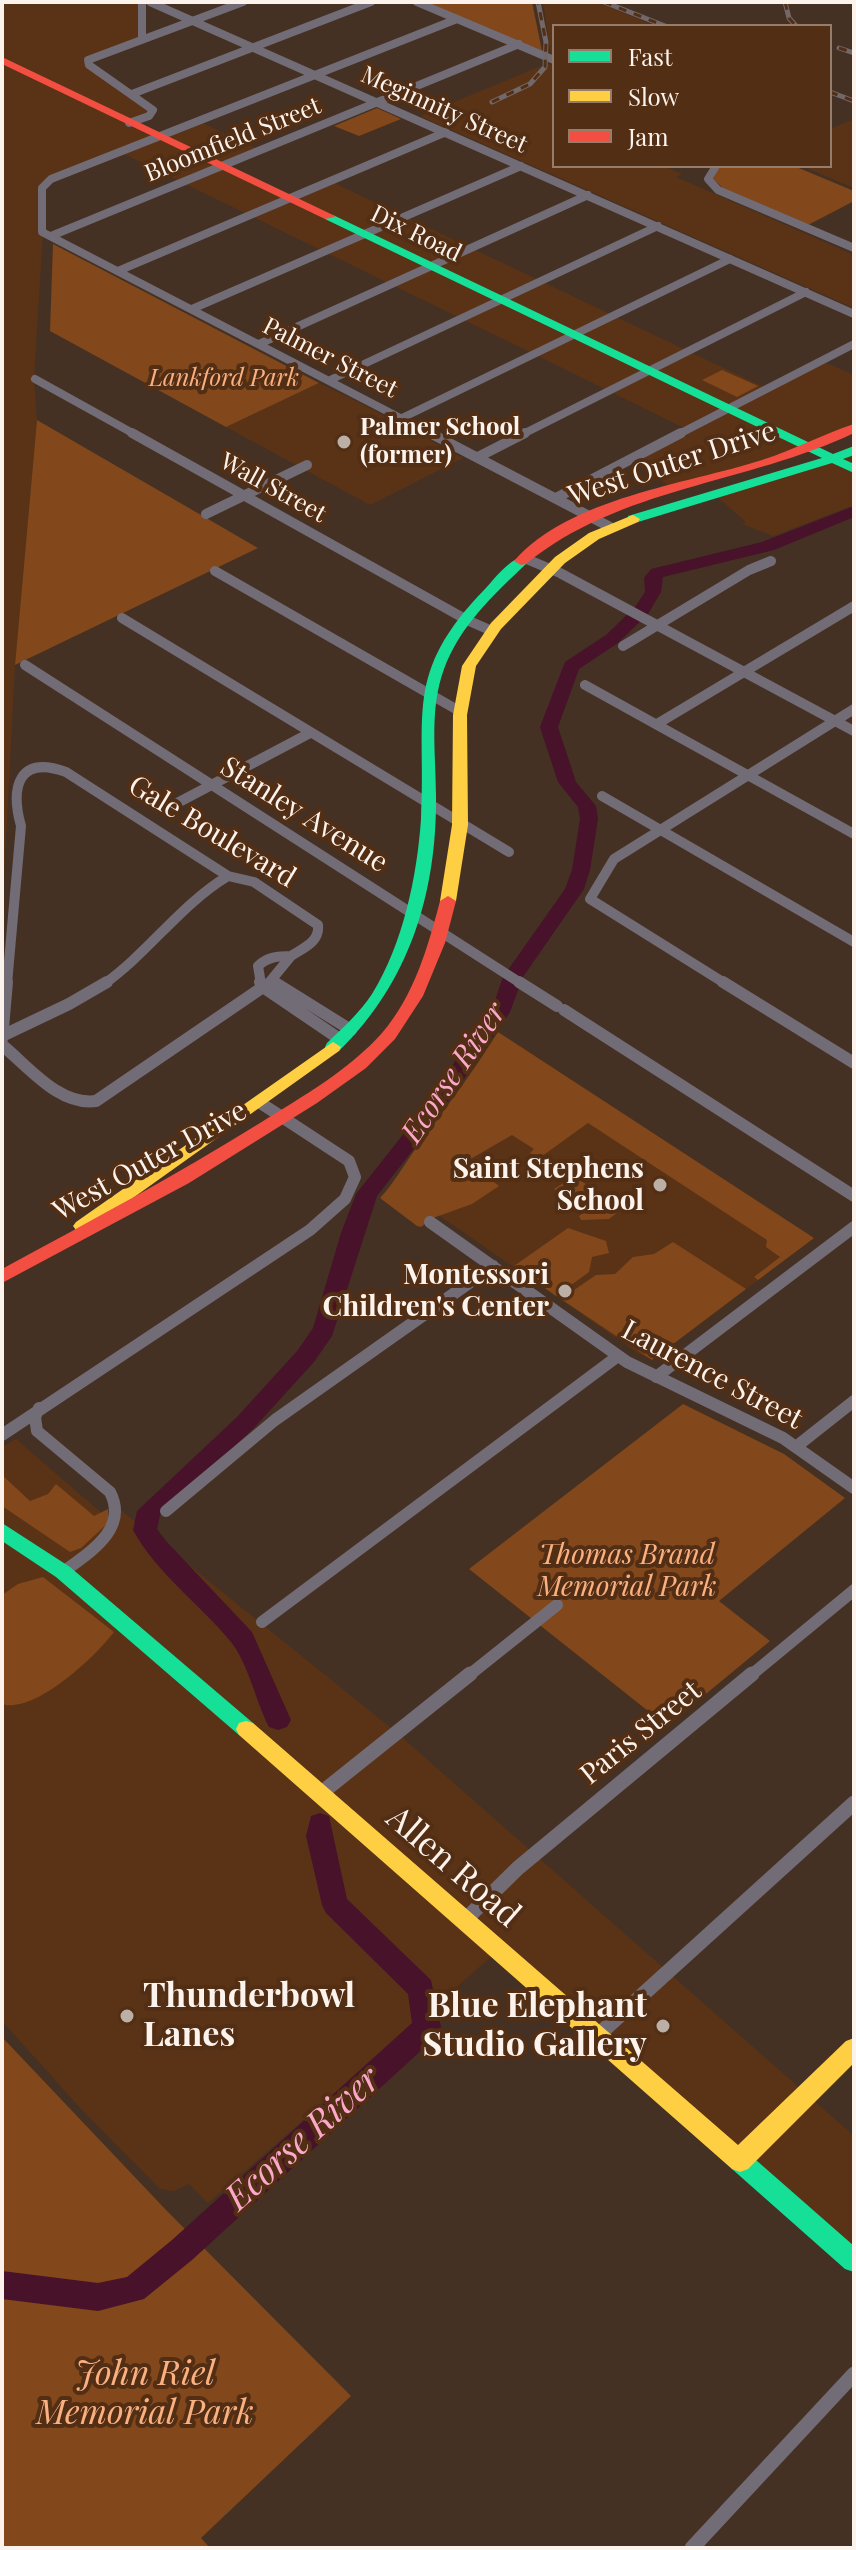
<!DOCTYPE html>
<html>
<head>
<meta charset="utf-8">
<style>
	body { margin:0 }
	#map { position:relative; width:856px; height:2550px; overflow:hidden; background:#443123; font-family:"Playfair Display",serif }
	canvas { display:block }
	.frame { position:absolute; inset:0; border:4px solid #fdf3ed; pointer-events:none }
	.legend { position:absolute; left:552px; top:24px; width:280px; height:144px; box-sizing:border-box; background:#522e15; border:2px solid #967d6b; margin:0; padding:10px 14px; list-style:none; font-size:24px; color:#fdf3ed }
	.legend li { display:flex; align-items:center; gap:16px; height:40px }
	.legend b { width:40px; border:2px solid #967d6b }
</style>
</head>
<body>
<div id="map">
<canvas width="856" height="2550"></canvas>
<div class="frame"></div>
<ul class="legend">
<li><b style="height:10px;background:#16e098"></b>Fast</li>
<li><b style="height:10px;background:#ffcf43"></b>Slow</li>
<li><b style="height:10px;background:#f24e42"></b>Jam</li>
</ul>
</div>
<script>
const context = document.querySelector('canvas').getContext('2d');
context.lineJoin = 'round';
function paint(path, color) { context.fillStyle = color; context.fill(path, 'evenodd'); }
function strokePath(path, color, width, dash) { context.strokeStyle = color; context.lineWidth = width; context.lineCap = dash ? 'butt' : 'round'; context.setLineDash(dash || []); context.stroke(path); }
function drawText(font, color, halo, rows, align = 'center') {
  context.font = font + ' "Playfair Display",serif'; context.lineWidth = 8; context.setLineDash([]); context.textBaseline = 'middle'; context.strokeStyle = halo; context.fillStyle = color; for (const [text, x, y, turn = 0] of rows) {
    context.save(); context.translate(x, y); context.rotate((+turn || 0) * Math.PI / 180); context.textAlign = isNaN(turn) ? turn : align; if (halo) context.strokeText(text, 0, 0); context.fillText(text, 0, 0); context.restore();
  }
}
const built = new Path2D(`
	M2,2H142V39L88,60L153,110L130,123L158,137L198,121L260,150L221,166L288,200L332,182L768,389L822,361L854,375V428L830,441L674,489L630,460L688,430L540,357L120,152L46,182L34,379L37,420L15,665L2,915Z
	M543,2H597L655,26H554V57L551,55Z
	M546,64L554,65V166H664L682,174L676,177L854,255V308L420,116Z
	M854,119V188L802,166H830V129Z
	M319,383L360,403L463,458L370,505L226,427Z
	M854,450V509L849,507L773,536L742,524L746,522L715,495Z
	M498,1032L814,1238L652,1360L638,1353L440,1216L396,1181L414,1150L468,1079Z
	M16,1439L105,1516L118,1508L396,1732L854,2136V2261L499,1950L208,2203L189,2184L174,2191L160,2189L83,2111L2,2021V1447Z`);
const green = new Path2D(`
	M429,2H532L542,51L428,3Z
	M377,108L401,119L359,136L334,126Z
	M722,166H794L854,191V201L808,225L723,188L713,179L716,170Z
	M53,244L319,383L226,427L50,331Z
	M722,370L758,386L737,397L702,380Z
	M37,420L258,548L15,665Z
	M498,1032L814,1238L758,1280L754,1277L780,1257L766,1247L767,1240L588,1123L538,1159L530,1153L534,1149L512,1135L467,1161L499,1186L472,1204L433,1218L421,1227L417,1226L380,1198C395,1182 404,1164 417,1147C445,1109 473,1072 498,1032Z
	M574,1176L622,1209L609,1219L581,1220L579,1216L586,1211L554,1189Z
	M568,1228L606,1241L609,1253L592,1257L589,1272L556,1296L514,1266Z
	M673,1242L746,1289L652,1360L561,1299L596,1275L615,1274L633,1257L654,1254Z
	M683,1404L784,1454L845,1498L719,1601L770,1641L667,1726L469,1569Z
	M2,1475L30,1501L48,1494L56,1484L94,1516L108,1509V1523L81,1548L70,1552L2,1506Z
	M43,1577L114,1632C95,1657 35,1714 2,1704V1595L18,1584Z
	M2,2037L167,2211L351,2396L201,2538L210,2548H2Z`);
const river = new Path2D(`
	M854,506V517L774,550L663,577L661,592L648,614L618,643L579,669L558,727L576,782L596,806L598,819L590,870L584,889L523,977L510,1012L430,1128L377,1196L332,1336L314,1362L253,1429L160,1515L157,1529L166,1541L252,1632L291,1720L287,1727L278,1730L269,1727C256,1702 248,1663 231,1642C200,1604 157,1574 133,1530L137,1511L237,1417L298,1350L313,1328L341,1233L356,1194L416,1118L493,1006L503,977L565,889L572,870L580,819L578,807L558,782L540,727L565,662L606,635L635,607L645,592L644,578L651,569L762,542Z
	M320,1813L329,1816L347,1899L431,1980L441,2027L437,2036L192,2260L144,2299L98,2311L2,2299V2271L98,2283L127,2277L172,2240L412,2023L408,1994L326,1913L322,1905L306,1836L311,1816Z`);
const streetFar3 = new Path2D(`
	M142,2V39
	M150,2L854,314
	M417,2L554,60
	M132,94L371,2
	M129,123L149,116L153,110L89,65L88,60L243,2
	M716,166L708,179L718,190L854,248
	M51,236L519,44
	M118,271L446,132
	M192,309L521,166
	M259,344L588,195
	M35,379L136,435
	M330,380L658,226
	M402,418L730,259
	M433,435L42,232V188L51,179L457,19
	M521,435L806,292
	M677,435L854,344`);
const streetFar2 = new Path2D(`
	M132,433L467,620L492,631
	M430,433L610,527
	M478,457L525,433
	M556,498L681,433
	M206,514L307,465
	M524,558L560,573L854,731
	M215,571L461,712
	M122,618L509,852
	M623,646L749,570L771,561
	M25,665L522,984
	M585,685L854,834
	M657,724L854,606
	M602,796L854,942
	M164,810L310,733
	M273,981L277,984
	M7,984L21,826C10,786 19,755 66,772L228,876L254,882L318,925C320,942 303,948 291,956
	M104,984C149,952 180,905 228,876
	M261,984L258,966C267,957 278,956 291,956L268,984
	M726,984L590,899L614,859L854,709`);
const streetFar1 = new Path2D(`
	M260,982L263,987
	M274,982L351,1030
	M519,982L557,1006
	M723,982L854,1063
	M263,987L341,1040
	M263,987L272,982
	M564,1010L854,1196
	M4,1035L69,1004L107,982
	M2,1039L7,982
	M2,1045C29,1067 59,1106 96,1101L263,987
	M430,1222L627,1362L783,1438L854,1488
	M656,1377L854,1227
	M39,1408L35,1417L37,1431L110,1492C129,1529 90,1552 63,1572
	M2,1435L310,1230L345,1199L355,1177L349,1161L259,1102
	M797,1446L854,1401
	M166,1511L275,1420L493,1266
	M262,1622L618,1356
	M468,1676L557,1605
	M750,1676L854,1590`);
const street = new Path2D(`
	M320,1794L470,1674
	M465,1920L518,1868L752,1674
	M597,2036L854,1803
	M692,2548L854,2374`);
const fast = new Path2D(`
	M325,215H333L833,454L854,446V455L843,459L854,464V473L832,463L638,522H628V516L822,458L325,219Z
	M521,557L526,558V564C493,595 460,626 444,669C429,710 436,753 436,796C437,893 409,983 339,1051H327L325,1047L327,1043C343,1028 360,1012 372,994C403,944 417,877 421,819C427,715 402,674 485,589C495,578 507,562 521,557Z
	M2,1523L70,1567L253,1723L256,1729L253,1735L246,1737L239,1735L56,1577L2,1541Z
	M740,2150L748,2153L854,2246V2272L845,2269L732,2169L728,2161L732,2153Z`);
const slow = new Path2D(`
	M633,515L640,519L638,522L599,539L565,563L501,629L476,666L467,715L468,825L456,901L448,906L442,904L440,901L452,825L453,715L462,666L491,623L555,557L589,533Z
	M333,1042L341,1047L339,1051L88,1230H76L73,1226L76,1222Z
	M246,1721L253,1723L738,2145L846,2041L854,2038V2063L748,2169L740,2172L732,2169L239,1735L236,1729L239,1723Z`);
const jam = new Path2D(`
	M2,57L333,215L335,217L325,219L2,64Z
	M854,424V433C747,484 620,487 526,564L521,565L514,561C571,497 684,485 762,460C794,450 823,434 854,424Z
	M448,896L456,901L445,943L423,996L395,1039L366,1068L317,1103L189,1183L2,1283V1269C89,1222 176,1175 260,1123C303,1096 348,1071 382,1033C414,996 428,947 440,901Z`);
const rail = new Path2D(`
	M604,2L665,26
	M785,2L789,18L796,26
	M839,48L854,53
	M830,92L854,101
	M492,102L530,84L545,67L546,42L538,2`);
const markers = [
	[344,442,8,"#bcafa6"],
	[660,1185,8,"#bcafa6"],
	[565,1291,8,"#bcafa6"],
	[127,2016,8,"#bcafa6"],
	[663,2026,8,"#bcafa6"]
];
const farStreetnames = [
	["Meginnity Street",444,110,24],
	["Bloomfield Street",233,140,-22],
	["Dix Road",416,234,26],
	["Palmer Street",330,358,27],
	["Wall Street",273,488,29]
];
const farParknames = [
	["Lankford Park",224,379]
];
const farPoinames = [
	["Palmer School",360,428],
	["(former)",360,456]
];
const streetNames = [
	["West Outer Drive",672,464,-18],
	["Stanley Avenue",304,815,32],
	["Gale Boulevard",212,832,31],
	["West Outer Drive",150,1161,-29],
	["Laurence Street",712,1375,28],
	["Paris Street",641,1733,-39]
];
const poiNames = [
	["Saint Stephens",644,1169],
	["School",644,1201],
	["Montessori",549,1275],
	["Children's Center",549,1307]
];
const parkNames = [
	["Thomas Brand",627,1555],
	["Memorial Park",627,1587]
];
const waterNames = [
	["Ecorse River",454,1073,-56]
];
const nearStreetnames = [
	["Allen Road",453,1867,41]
];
const nearPoinames = [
	["Thunderbowl",143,1996],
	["Lanes",143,2035],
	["Blue Elephant",647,2006,"right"],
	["Studio Gallery",647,2045,"right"]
];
const nearParknames = [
	["John Riel",145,2374],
	["Memorial Park",145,2413]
];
const nearWaternames = [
	["Ecorse River",303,2139,-42]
];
paint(built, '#5a3317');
paint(green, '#82471a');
paint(river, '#47122a');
strokePath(streetFar3, '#726c77', 8);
strokePath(streetFar2, '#726c77', 10);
strokePath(streetFar1, '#726c77', 12);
strokePath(street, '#726c77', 15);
paint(fast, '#16e098');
paint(slow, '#ffcf43');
paint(jam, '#f24e42');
strokePath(rail, '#72686a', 5);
strokePath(rail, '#522e15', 3, [8]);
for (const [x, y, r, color] of markers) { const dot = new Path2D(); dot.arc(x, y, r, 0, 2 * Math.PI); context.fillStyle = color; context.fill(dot); strokePath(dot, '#522e15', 3); }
drawText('24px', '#fdf3ed', '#522e15', farStreetnames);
drawText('italic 24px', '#fbb080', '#522e15', farParknames);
drawText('bold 24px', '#fdf3ed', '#522e15', farPoinames, 'left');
drawText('28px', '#fdf3ed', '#522e15', streetNames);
drawText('bold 28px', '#fdf3ed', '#522e15', poiNames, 'right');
drawText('italic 28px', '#fbb080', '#522e15', parkNames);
drawText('italic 30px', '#fda8cb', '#522e15', waterNames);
drawText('34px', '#fdf3ed', '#522e15', nearStreetnames);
drawText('bold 34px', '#fdf3ed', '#522e15', nearPoinames, 'left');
drawText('italic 34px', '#fbb080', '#522e15', nearParknames);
drawText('italic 36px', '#fda8cb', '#522e15', nearWaternames);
</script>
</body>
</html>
